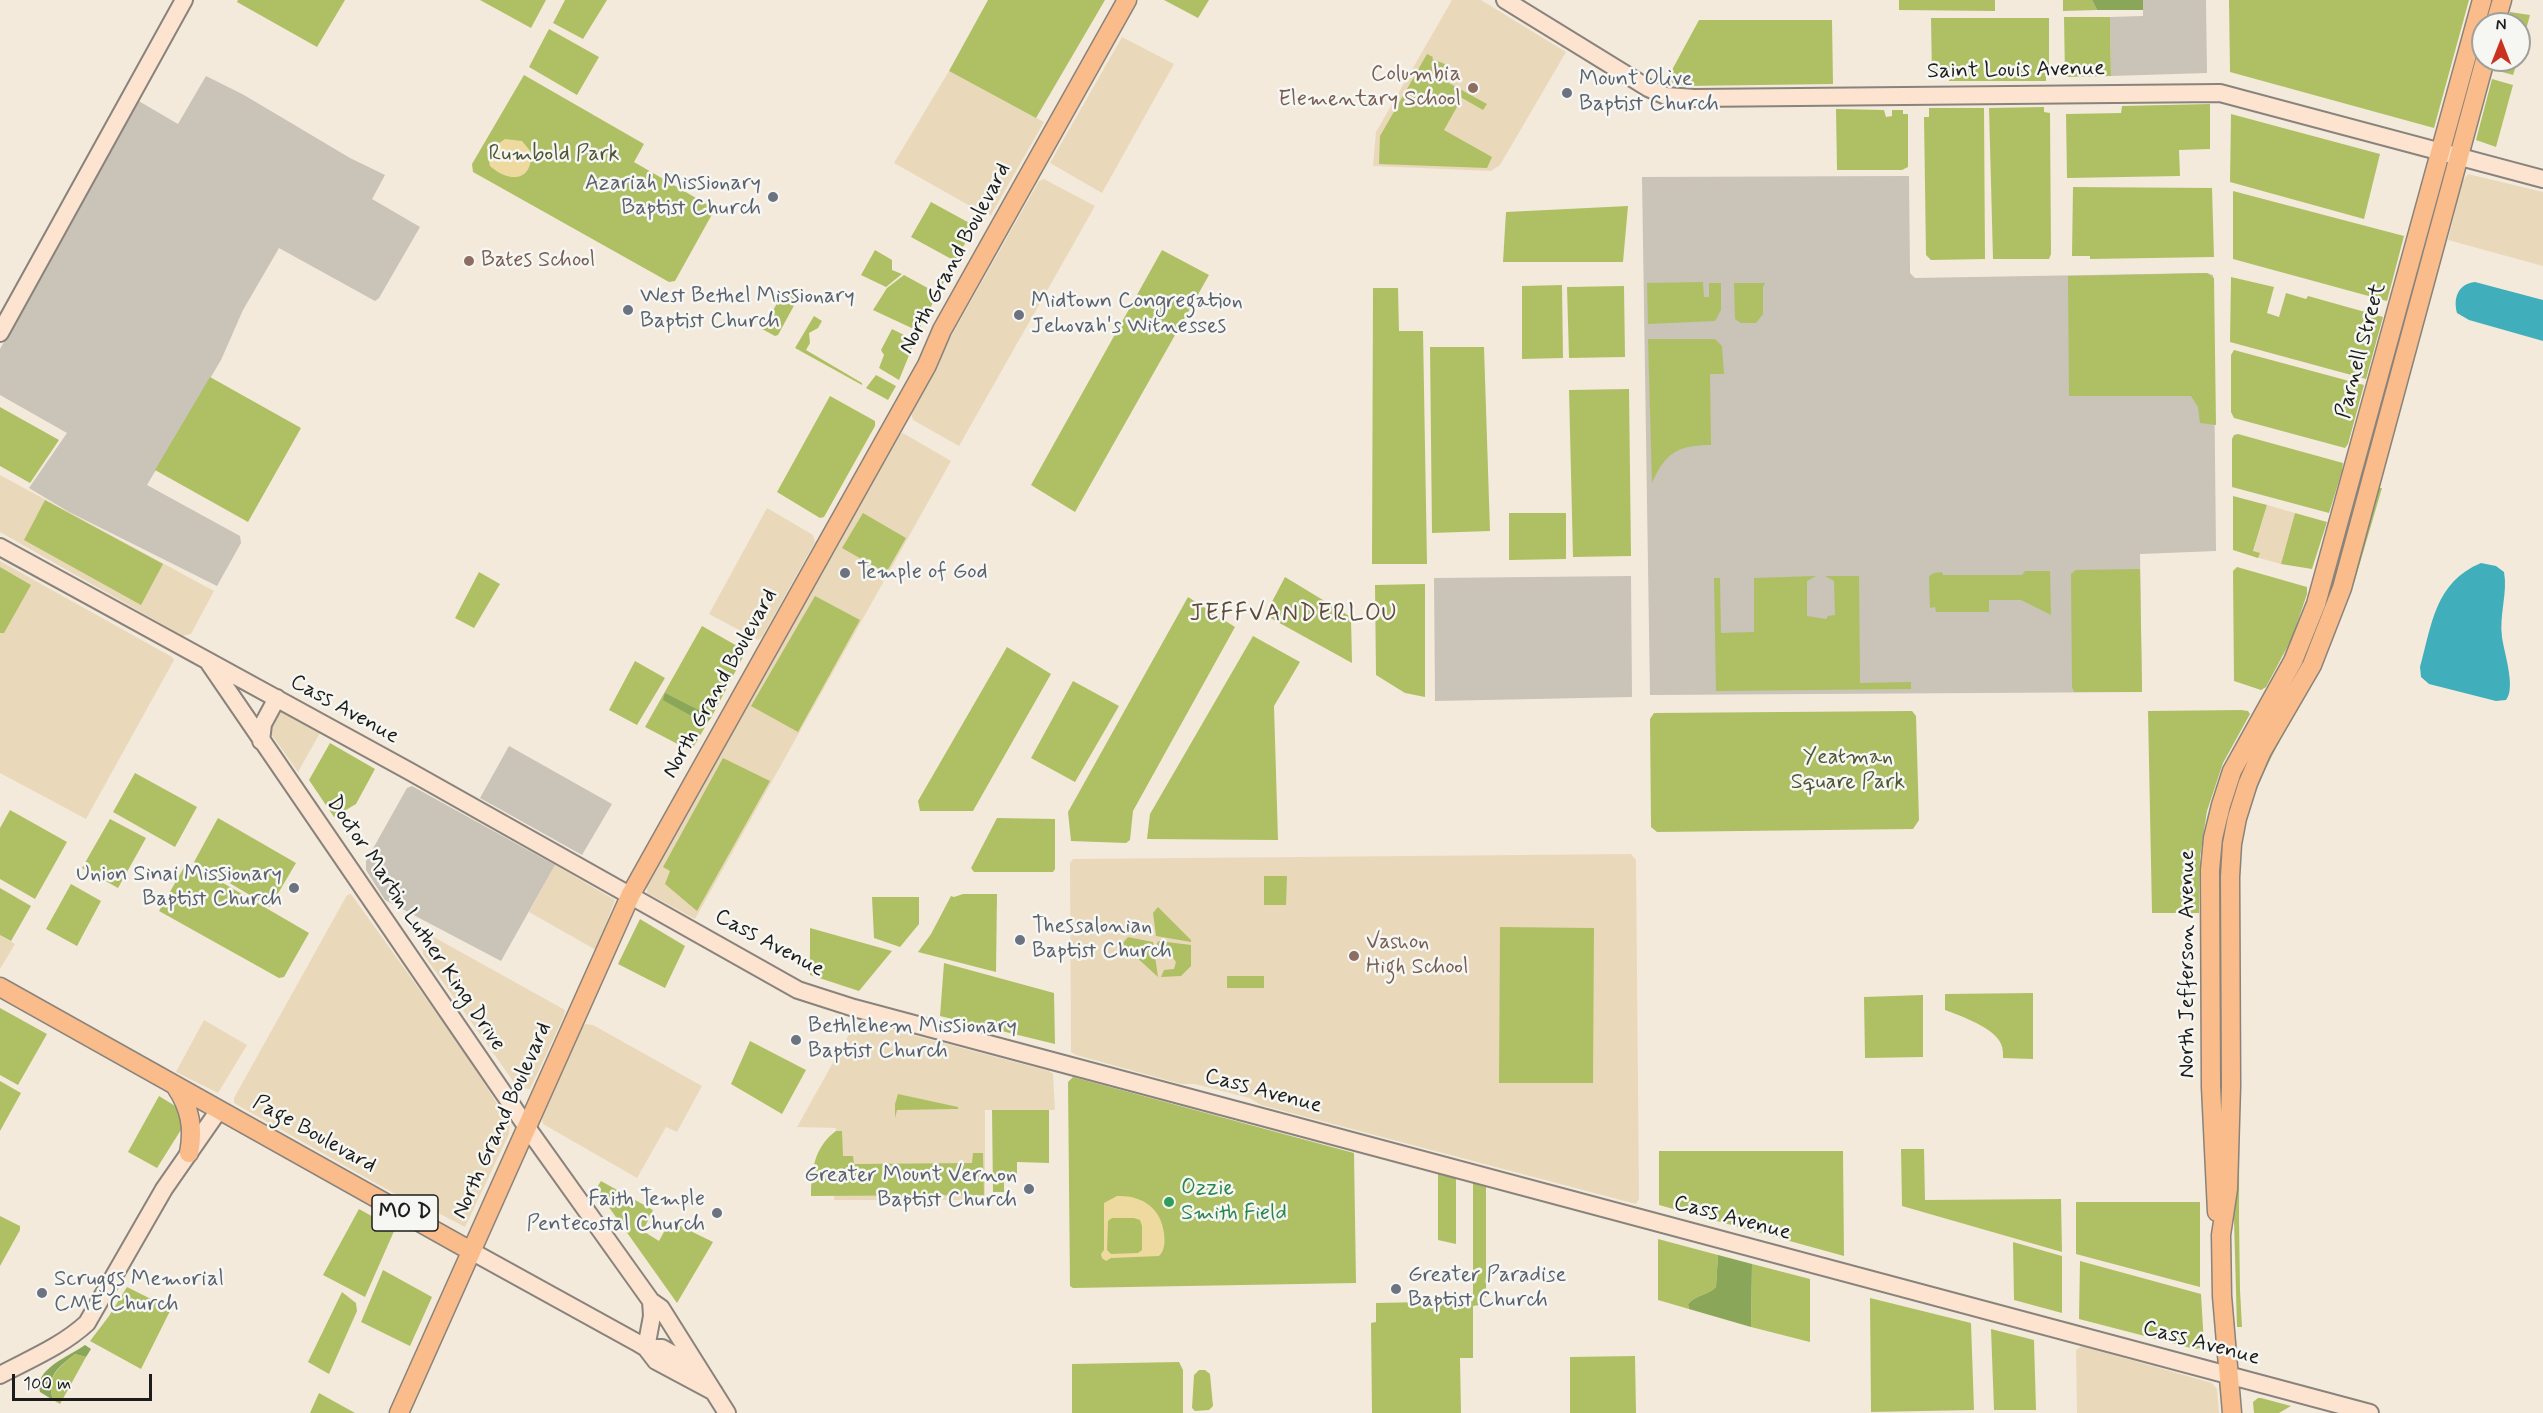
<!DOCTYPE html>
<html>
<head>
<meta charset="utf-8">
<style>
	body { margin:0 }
	#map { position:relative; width:2543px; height:1413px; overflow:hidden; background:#f4eadb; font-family:Mynerve,sans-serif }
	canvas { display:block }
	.north { position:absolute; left:2471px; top:12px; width:60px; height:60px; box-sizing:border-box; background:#f6f6f2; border:2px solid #9f9f9c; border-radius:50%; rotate:0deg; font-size:16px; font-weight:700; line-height:24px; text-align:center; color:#1c1c1c }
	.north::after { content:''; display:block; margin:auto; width:21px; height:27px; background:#c8321e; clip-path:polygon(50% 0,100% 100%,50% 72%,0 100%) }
	.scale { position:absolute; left:12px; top:1374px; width:140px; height:27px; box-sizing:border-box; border:3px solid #1c1c1c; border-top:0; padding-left:8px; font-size:18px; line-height:21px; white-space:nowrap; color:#1c1c1c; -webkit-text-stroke:4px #f6f6f2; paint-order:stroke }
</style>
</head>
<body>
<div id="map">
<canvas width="2543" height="1413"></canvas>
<div class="north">N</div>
<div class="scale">100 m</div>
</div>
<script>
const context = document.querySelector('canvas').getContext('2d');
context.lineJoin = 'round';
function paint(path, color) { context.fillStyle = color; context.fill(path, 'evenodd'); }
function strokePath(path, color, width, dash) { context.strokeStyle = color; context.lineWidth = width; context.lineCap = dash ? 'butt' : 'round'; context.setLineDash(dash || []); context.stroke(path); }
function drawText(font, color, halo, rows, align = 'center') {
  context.font = font + ' Mynerve,sans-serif'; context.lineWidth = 5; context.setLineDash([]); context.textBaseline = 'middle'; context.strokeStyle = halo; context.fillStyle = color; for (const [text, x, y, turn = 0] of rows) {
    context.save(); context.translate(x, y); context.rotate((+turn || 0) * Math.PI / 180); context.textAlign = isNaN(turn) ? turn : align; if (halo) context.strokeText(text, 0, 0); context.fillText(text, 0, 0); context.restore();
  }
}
const built = new Path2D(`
	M1452,0H1481L1566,52L1500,165L1491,171L1373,166L1376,132Z
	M1122,37L1174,64L1102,193L1050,163Z
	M949,71L1044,122L991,215H986L894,163Z
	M2468,174L2543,192V266L2448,240L2462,182Z
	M1044,179L1095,206L959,446L913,420L911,413L938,367L945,347L1039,181Z
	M903,433L951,461L695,919L647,893V885L899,435Z
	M0,475L214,591L191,634L183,636L0,532Z
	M2267,505L2295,513L2281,564L2252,556Z
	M767,508L813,535L815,542L762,637L758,640L709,614Z
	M0,561L172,657L174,660L86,819L0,773Z
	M280,711L320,733L298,772L269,731L277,712Z
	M1631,854L1636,860L1639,1199L1636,1204L1261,1105L1249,1098L1195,1084H1181L1076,1055L1071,1052L1070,863L1073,859Z
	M555,865L615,900L596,950L529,912Z
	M351,894L463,1050L510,1124L509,1134L465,1227L421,1204L411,1203L234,1103V1098L347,895Z
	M0,935L15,944L0,969Z
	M432,936L565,1010L564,1016L530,1089L518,1088L423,954L422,948L428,938Z
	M204,1020L247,1045L218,1093L176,1072Z
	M859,1021L1049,1071L1053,1074L1055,1110H985V1200H834L836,1128L797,1127L854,1025Z
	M585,1024L593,1025L702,1086L677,1132L666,1127L637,1178L543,1124L542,1119L581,1028Z
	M2082,1346L2212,1383L2217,1389L2219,1413H2077L2076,1350Z`);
const industrial = new Path2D(`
	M2143,0H2206L2207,73L2111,76L2110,17L2143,16Z
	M206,76L244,95L350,158L385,175L372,199L420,227L379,298L375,301L279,248L243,310L221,360L147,485L240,536L241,543L217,586L69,512L29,488L67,433L0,395V349L137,100L178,124Z
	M1909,176L1910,273L1915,278L2207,273L2213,275L2216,551L2140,554L2142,692L1650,695L1642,177Z
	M1631,576L1632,697L1435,701L1434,578Z
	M509,746L612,804L582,855L480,798Z
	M412,786L555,865L501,961L385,900L366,870V861L407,788Z`);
const green = new Path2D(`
	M238,0H345L317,47L237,2Z
	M480,0H546L531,28Z
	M565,0H607L583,39L553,23Z
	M988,0H1105L1036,118L949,71Z
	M1164,0H1209L1198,18Z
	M1899,0H1995V11L1899,10Z
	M2063,0H2092L2097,10L2063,11Z
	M2229,0H2469L2434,128L2230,72Z
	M2510,12L2530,15L2519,55V24H2507Z
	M2110,17L2111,76L2065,77L2064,17Z
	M1931,18H2049V75H2046V81H1949V77H1932Z
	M1699,20H1832L1833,84L1684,86L1666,81Z
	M549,29L599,57L577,95L529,67Z
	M1427,54L1433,57L1432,59L1445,64L1438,77L1487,104L1483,110L1462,98L1444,130L1492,157L1487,168L1379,164L1380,136Z
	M2497,60H2518L2513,75L2495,70Z
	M524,75L644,144L634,162L715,209L675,281L669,282L473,172L472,164Z
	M2492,79L2513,85L2496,147L2476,140Z
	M2210,104V149L2179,150L2180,176L2067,178L2066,114L2121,113L2122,106Z
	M2044,107V112L2050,113L2051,254L2049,259H1993L1989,108Z
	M1929,108H1984L1985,259L1931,260L1926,255L1924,117H1929Z
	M1836,109L1884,110L1886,117L1892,116V110H1903V114H1908V167L1902,170H1837Z
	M2231,114L2380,154L2364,219L2230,182Z
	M2073,187L2212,188L2214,257L2090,259V256H2072Z
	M2233,191L2404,236L2387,301L2233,259Z
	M931,202L975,226L955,261L911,237Z
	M1628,206L1623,262H1503L1506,212Z
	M875,250L892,260V270L902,274L886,287L861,275Z
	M1162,250L1209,275L1075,512L1031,485Z
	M950,264L953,265L918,331L873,310L887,288L904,275L935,292Z
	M2207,273L2214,278L2216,425L2200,423L2198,407L2191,396H2069L2068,276Z
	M2231,277L2274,287L2267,313L2279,317L2286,293L2306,299L2308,296L2383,317L2366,379L2230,342Z
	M1703,282L1704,297H1709V283H1721V310L1715,321L1648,324L1647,283Z
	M1734,283H1765L1763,287V314L1756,323H1741L1735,319Z
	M1562,285L1563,358L1522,359V286Z
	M1624,286L1625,357L1569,358L1567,287Z
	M1373,288H1398L1399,331H1423L1427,564H1372Z
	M785,290L796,296L797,300L778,335L775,336L762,329Z
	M814,316L822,321L818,328L809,333L810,343L806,350L862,383V385L795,348Z
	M892,329L908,337L914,343L899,380L879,368L884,355L881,350Z
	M1648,339H1715L1722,346L1724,374H1710L1711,445C1678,445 1665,453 1652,483Z
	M1430,347H1484L1490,531L1432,533Z
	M2234,350L2364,385L2348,444L2345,448L2234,418L2231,412V355Z
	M876,375L896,386L888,400L866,388Z
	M210,377L301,428L248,522L155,470Z
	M1629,389L1631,556L1573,557L1569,390Z
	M830,396L875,421V426L824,517L820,518L777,492Z
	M0,407L59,440L30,483L0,466Z
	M2238,434L2343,463L2342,471L2329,513L2232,487V439L2234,435Z
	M2379,488H2382L2355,580L2322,666L2320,665L2353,580Z
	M2233,496L2267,505L2253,551L2260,553L2258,558L2233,550Z
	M45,500L163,564L141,605L24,540Z
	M863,513L906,538L886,573L842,548Z
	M1509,513H1566V559L1509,560Z
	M2295,513L2327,522L2312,569L2281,564Z
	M0,567L31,585L4,633H0Z
	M2237,567L2307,587V594L2292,638L2266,687L2261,690L2234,681L2233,571Z
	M2140,569L2142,692H2074L2072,687L2071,574L2076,570Z
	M2025,571H2050L2051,615L2021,600H1989V612H1936L1935,607L1930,608L1929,576L1934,573L1942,572L1943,575H2022Z
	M479,572L500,584L474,628L455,618Z
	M1816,576L1807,581V616L1826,619L1828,616L1835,615L1834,581L1825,576H1859L1860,683L1911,682V689L1716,691L1714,578H1720L1721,633L1754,632V578Z
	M1285,577L1351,617L1352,663L1265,615Z
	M1425,584V697L1405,693L1376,675L1375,585Z
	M815,596L860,620L798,732L751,706Z
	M1188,597L1235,627L1133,811L1130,840L1126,843L1071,841L1068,812Z
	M702,626L746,651L711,718L665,694L705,724L708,722L691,751L645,727Z
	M1253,636L1300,662L1274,706L1278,840L1147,839L1150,814Z
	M1007,647L1051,674L973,811H920L918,801Z
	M635,661L665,678L637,725L609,710Z
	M2319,668L2321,669L2317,676C2284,734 2252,781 2240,848L2239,1219L2240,1290L2242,1327H2237L2234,1220L2237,856L2248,804L2264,764Z
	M1073,681L1119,706L1075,782L1031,758Z
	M2241,710L2248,711L2250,714L2223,763L2207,811L2200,857L2199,913H2152L2148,711Z
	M1912,711L1916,716L1919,820L1913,829L1657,832L1651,827L1650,719L1654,713Z
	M2266,722L2236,788L2223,840L2221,876L2226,920L2221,1149L2216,871L2230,791Z
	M330,743L375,769L356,804L334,817L309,780Z
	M723,758L770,781L697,911L665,884L670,871L663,867Z
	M135,773L197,807L175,847L113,812Z
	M10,810L67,842L35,899L0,879V828Z
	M218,818L296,863L270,907L194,862Z
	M997,818L1055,819V869L1053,872H974L971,868Z
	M110,819L146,838L118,888L82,868Z
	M187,862L309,933L284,977L279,978L159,911Z
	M1264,876H1287L1286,905H1264Z
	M71,884L101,901L77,946L46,929Z
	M0,888L31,906L11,941L0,935Z
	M963,894H997L996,972L918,952L931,934L951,896L954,897Z
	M872,897H919V924L900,947L874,938Z
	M1158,907L1191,940V942L1156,936L1153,913Z
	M640,919L685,946L665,988L618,964Z
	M1500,927L1594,928L1593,1083H1499Z
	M810,928L892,951L859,991L810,975Z
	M1128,937L1153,942L1158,977L1122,944Z
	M1159,941L1191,945V966L1181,976L1161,977L1164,970L1174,969L1176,962L1171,955H1159L1157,943Z
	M944,963L1054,993L1055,1044L940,1016Z
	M1227,976H1264V988H1227Z
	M2033,993V1059L2003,1058C2003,1054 2003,1048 2001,1044C1995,1028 1961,1016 1945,1010V994Z
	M1923,995V1057L1865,1058L1864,997Z
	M0,1008L47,1034L18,1085L0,1075Z
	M750,1041L806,1070L782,1114L731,1084Z
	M1073,1077L1354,1153L1356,1283L1073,1288L1070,1286L1068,1082Z
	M0,1081L21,1093L0,1131Z
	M898,1094L958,1107V1109L897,1110L895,1118V1104Z
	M159,1096L180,1109L184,1125L157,1168L128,1152Z
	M992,1110H1049V1163L1017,1162V1181H1004V1192H993Z
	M836,1131H842L843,1156H853L854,1164L972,1163L973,1153H983L984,1195L811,1196C811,1171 814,1147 836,1131Z
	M1901,1149H1924L1925,1200L2061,1199L2062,1252L1902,1206Z
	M1659,1151H1843L1844,1256L1659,1205Z
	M1438,1173L1456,1178V1244L1438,1240Z
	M601,1181L653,1210L643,1231L659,1241L670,1221L713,1242L677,1303L596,1189Z
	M1473,1183L1486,1187V1297H1480L1479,1305L1473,1306V1358H1460L1461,1413H1372L1371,1323L1376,1322V1303L1473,1301Z
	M2076,1202H2200V1287L2076,1254Z
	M359,1209L395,1229L365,1297L323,1275Z
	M0,1216L20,1226V1230L0,1266Z
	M1658,1239L1718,1255L1716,1287C1707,1296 1697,1294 1688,1304L1689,1309L1658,1300Z
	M2013,1242L2062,1256V1313L2014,1300Z
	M2080,1261L2201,1294L2204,1345L2201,1348L2195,1349L2079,1319Z
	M1752,1264L1810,1279V1342L1751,1327Z
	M383,1270L432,1297L410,1346L361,1322Z
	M127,1287L171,1309L141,1369L90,1341L109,1316Z
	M342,1292L356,1303L357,1311L329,1374L308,1362Z
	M1870,1298L1971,1323L1974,1410L1871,1412Z
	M1991,1329L2034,1340L2036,1410H1994Z
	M75,1354L86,1357L60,1404L53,1400C46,1375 58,1369 75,1354Z
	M1635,1356L1636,1413H1570V1357Z
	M1179,1362L1183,1370V1413H1072V1364Z
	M1199,1370H1205L1210,1374L1213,1406L1209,1410L1195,1411L1192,1408L1194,1375Z
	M319,1393L355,1413H310Z
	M2258,1398H2261L2291,1406L2279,1413H2254L2253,1402Z`);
const forest = new Path2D(`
	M2092,0H2143V10H2097Z
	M665,693L706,714L711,718L706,724L663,700Z
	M1718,1255L1752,1264L1751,1327L1689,1309L1688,1304C1697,1294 1707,1296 1716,1287Z
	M85,1345L91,1349L86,1357L75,1354C57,1369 46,1375 53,1400L40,1392C33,1369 70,1356 85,1345Z`);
const sand = new Path2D(`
	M505,139L522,141L531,152C533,182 509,183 490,166C487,155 495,145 505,139Z
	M1117,1196C1142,1195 1161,1208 1164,1233C1165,1242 1165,1250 1159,1256L1111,1258L1106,1261L1102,1258L1101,1254L1104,1250V1203ZM1134,1218L1140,1220L1142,1226V1250L1138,1253L1111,1254L1107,1250L1108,1221L1112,1218Z`);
const water = new Path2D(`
	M2475,282L2543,300V341L2469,320L2457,313C2453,298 2458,284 2475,282Z
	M2481,563L2496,566L2504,572C2508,592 2499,615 2502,637C2504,653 2516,687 2506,700L2496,701L2429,684L2421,677L2420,667C2432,624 2435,582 2481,563Z`);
const secondary = new Path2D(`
	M1505,0L1648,88L1666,96L1694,98L2220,93L2543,179
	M0,333L184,0
	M0,547L409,771L798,990L854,1008L2370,1413
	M209,663L526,1126L651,1301L661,1308L727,1413
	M261,741L263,724L277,698
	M471,1251L636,1342L646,1348H662L698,1368
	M646,1348L656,1361L714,1392
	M646,1348L652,1316L651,1301
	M0,1375C30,1359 62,1346 87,1323L164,1189L219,1110`);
const primary = new Path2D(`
	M2495,24L2502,0
	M0,987L471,1251
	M176,1087C190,1108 194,1128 189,1153
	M2217,1212L2211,1087L2210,870L2213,838L2221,805L2232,771L2293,661L2316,604L2482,0
	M399,1413L631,894L927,365L942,330L1127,0
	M2232,1413L2222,1296L2221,1235L2228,1189L2231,1086L2230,877L2232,844L2237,818L2248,783L2262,751L2312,665L2342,588L2485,60`);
const markers = [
	[1473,88,6,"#8d6e63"],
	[1567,93,6,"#6b7280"],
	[773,197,6,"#6b7280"],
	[469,261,6,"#8d6e63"],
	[628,310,6,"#6b7280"],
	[1019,315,6,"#6b7280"],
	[845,573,6,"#6b7280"],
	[294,888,6,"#6b7280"],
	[1020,940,6,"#6b7280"],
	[1354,956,6,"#8d6e63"],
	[796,1040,6,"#6b7280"],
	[1029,1189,6,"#6b7280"],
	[1169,1202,6,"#2e9e5b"],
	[717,1213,6,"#6b7280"],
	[1396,1289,6,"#6b7280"],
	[42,1293,6,"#6b7280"]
];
const shields = [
	[405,1213,66]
];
const shieldNames = [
	["MO D",405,1213]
];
const streetNames = [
	["Saint Louis Avenue",2016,71,-1],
	["North Grand Boulevard",956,259,-62],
	["Parnell Street",2362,351,-75],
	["North Grand Boulevard",721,684,-61],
	["Cass Avenue",344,710,29],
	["Doctor Martin Luther King Drive",415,924,56],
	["Cass Avenue",769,944,28],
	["North Jefferson Avenue",2188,964,-90],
	["Cass Avenue",1263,1092,15],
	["North Grand Boulevard",503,1121,-66],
	["Page Boulevard",314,1135,29],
	["Cass Avenue",1732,1219,15],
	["Cass Avenue",2201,1344,15]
];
const educationNames = [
	["Columbia",1461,75,"right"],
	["Elementary School",1461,100,"right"],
	["Bates School",481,261],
	["Vashon",1366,943],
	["High School",1366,968]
];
const worshipNames = [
	["Mount Olive",1579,80],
	["Baptist Church",1579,105],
	["Azariah Missionary",761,184,"right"],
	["Baptist Church",761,209,"right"],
	["West Bethel Missionary",640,297],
	["Baptist Church",640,322],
	["Midtown Congregation",1031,302],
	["Jehovah's Witnesses",1031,327],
	["Temple of God",857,573],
	["Union Sinai Missionary",282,875,"right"],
	["Baptist Church",282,900,"right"],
	["Thessalonian",1032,927],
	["Baptist Church",1032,952],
	["Bethlehem Missionary",808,1027],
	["Baptist Church",808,1052],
	["Greater Mount Vernon",1017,1176,"right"],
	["Baptist Church",1017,1201,"right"],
	["Faith Temple",705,1200,"right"],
	["Pentecostal Church",705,1225,"right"],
	["Greater Paradise",1408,1276],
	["Baptist Church",1408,1301],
	["Scruggs Memorial",54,1280],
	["CME Church",54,1305]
];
const parkNames = [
	["Rumbold Park",554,155],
	["Yeatman",1848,758],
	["Square Park",1848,783]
];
const leisureNames = [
	["Ozzie",1181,1189],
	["Smith Field",1181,1214]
];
const neighbourhoodNames = [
	["JEFFVANDERLOU",1294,615]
];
paint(built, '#e9d9ba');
paint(industrial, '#c9c3b8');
paint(green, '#aec063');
paint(forest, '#8aa659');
paint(sand, '#eeda9e');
paint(water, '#40afbb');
strokePath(secondary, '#88837c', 20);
strokePath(primary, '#88837c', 21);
strokePath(secondary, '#fde4d0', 16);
strokePath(primary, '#f9bc8a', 18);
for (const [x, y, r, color] of markers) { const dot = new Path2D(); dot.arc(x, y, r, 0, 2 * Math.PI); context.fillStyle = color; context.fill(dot); strokePath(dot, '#f6f6f2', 2); }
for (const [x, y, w] of shields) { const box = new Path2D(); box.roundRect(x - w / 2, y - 18, w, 36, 4.5); context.fillStyle = '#f6f6f2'; context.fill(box); strokePath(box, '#1c1c1c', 1.5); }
drawText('bold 21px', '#1c1c1c', null, shieldNames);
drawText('22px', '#1c1c1c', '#f6f6f2', streetNames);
drawText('22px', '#785e54', '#f6f6f2', educationNames, 'left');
drawText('22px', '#5b616d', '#f6f6f2', worshipNames, 'left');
drawText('22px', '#4f5535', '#f6f6f2', parkNames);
drawText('22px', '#27864d', '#f6f6f2', leisureNames, 'left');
context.letterSpacing = '1.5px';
drawText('24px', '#624a39', '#f6f6f2', neighbourhoodNames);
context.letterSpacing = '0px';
</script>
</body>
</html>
